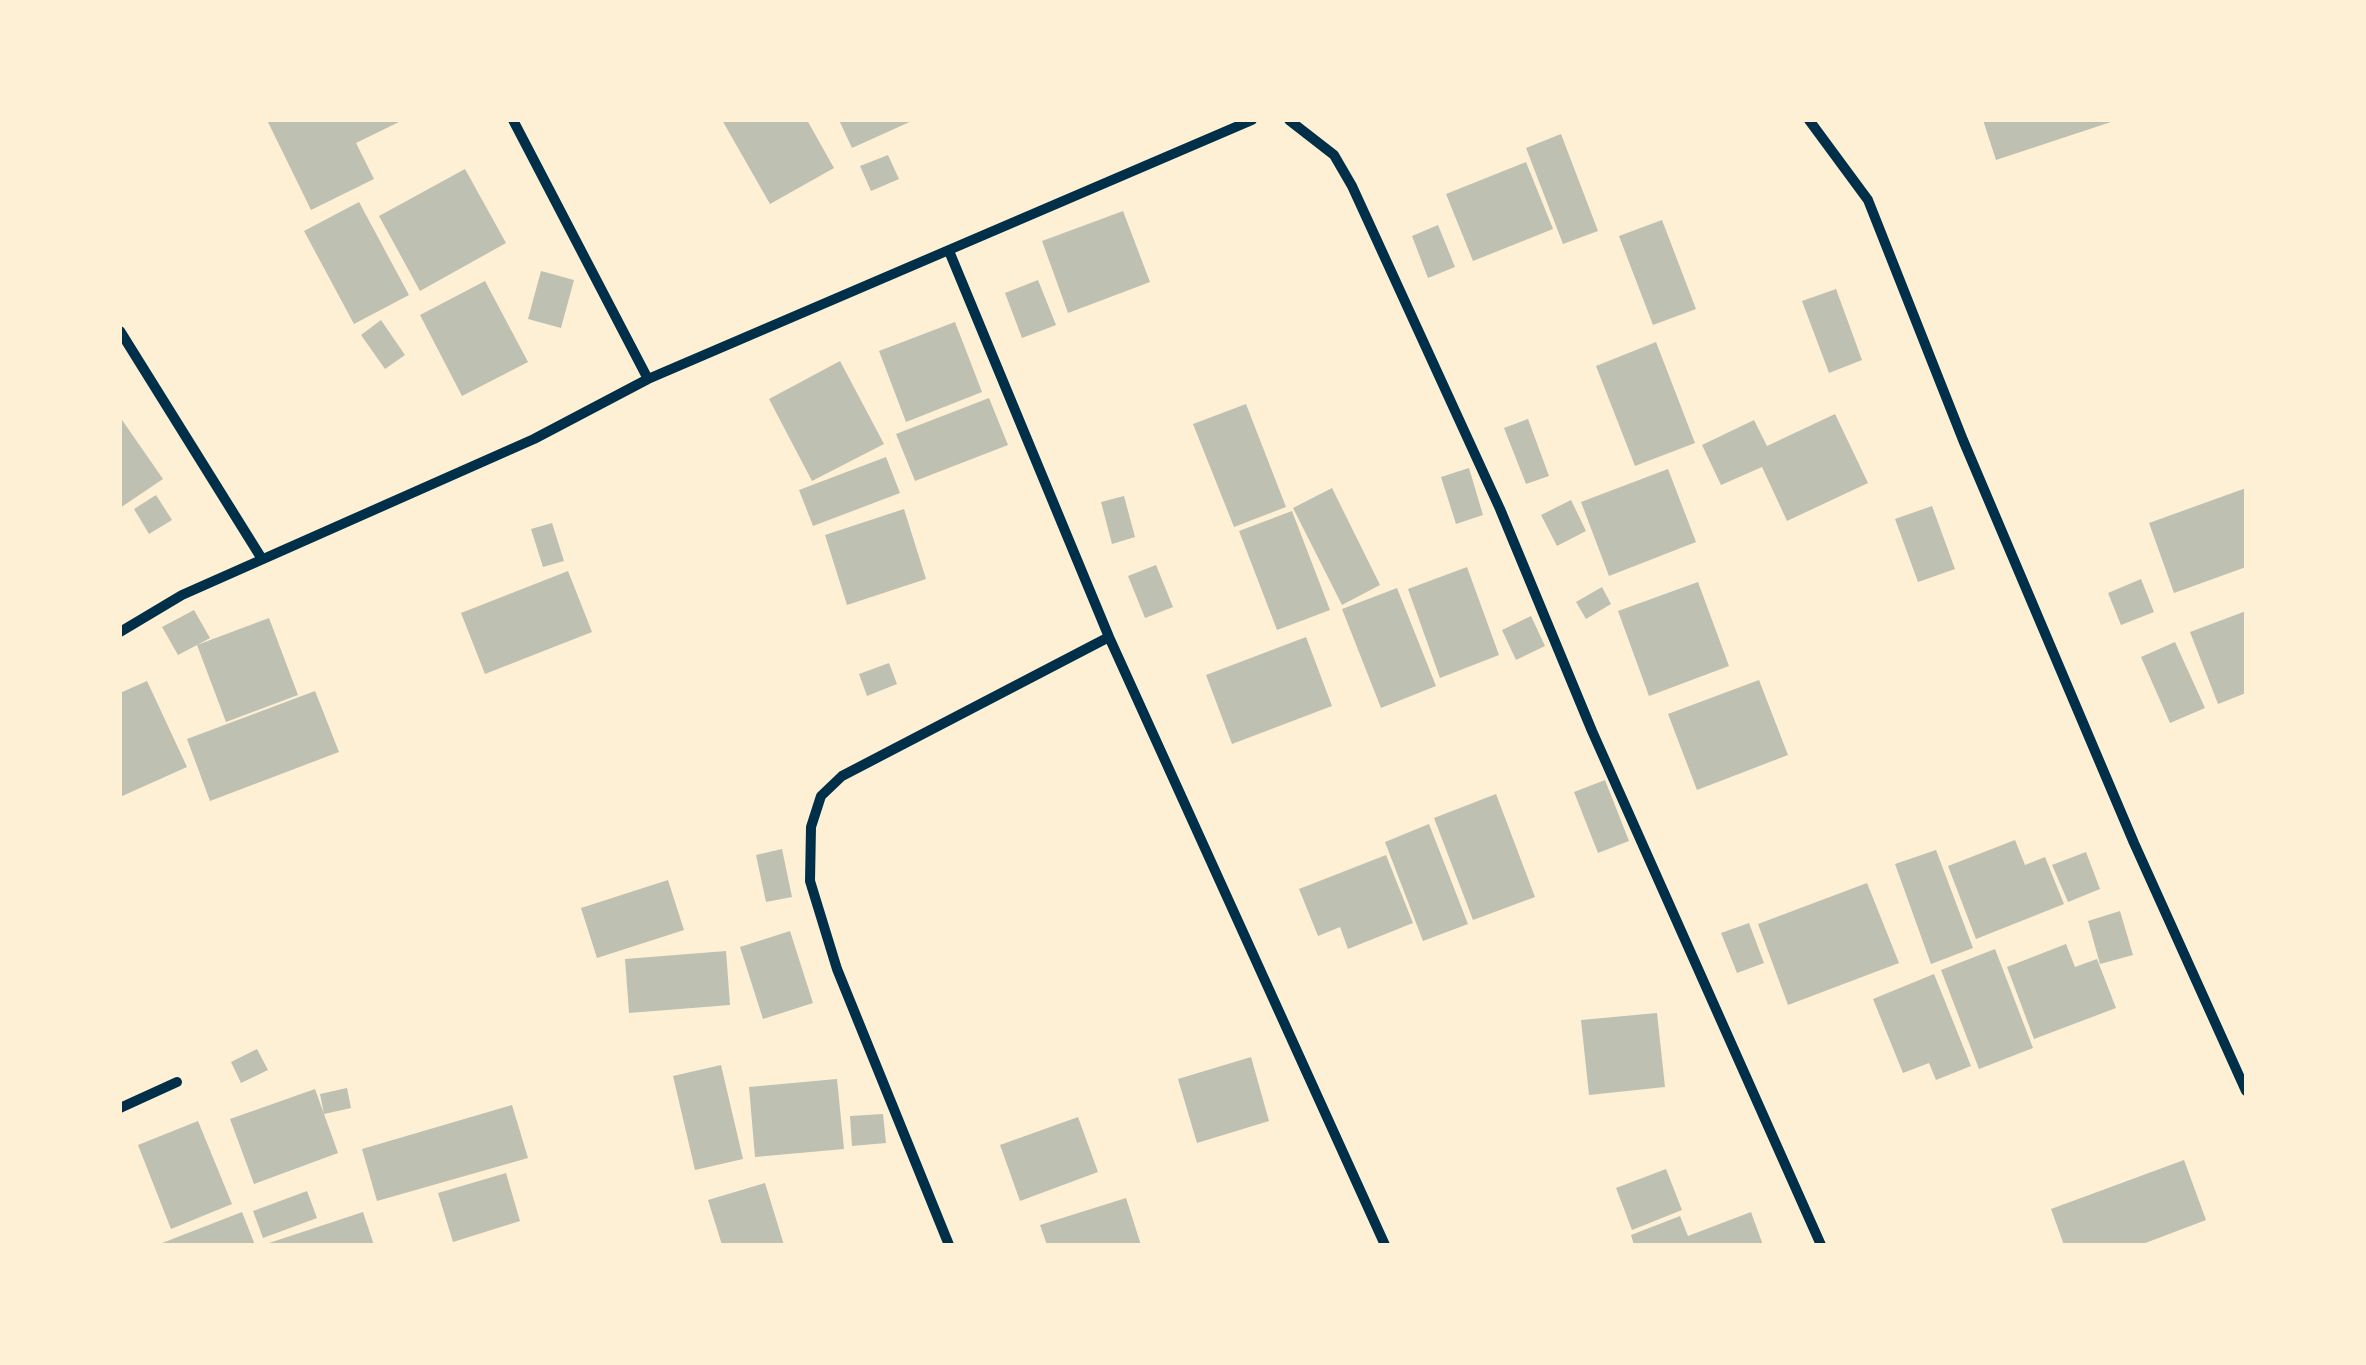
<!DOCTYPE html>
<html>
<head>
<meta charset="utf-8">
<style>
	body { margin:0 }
	#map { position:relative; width:2366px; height:1365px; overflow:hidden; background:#fdf0d5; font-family:Jost,sans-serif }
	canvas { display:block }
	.frame { position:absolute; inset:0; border:122px solid #fdf0d5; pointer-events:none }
</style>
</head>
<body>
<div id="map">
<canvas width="2366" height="1365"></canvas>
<div class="frame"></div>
</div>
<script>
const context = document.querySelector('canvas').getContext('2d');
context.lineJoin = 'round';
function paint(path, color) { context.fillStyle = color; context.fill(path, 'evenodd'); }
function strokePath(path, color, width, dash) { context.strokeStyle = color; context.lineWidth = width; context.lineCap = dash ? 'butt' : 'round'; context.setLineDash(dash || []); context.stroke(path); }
const building = new Path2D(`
	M267,120H403L356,143L374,179L311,210Z
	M722,120H807L834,168L770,204Z
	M839,120H914L852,148Z
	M1983,120H2114V121L1996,160Z
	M1561,134L1598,231L1563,244L1526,148Z
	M888,155L899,179L871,191L860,166Z
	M1526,162L1553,229L1473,261L1446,194Z
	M465,169L506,243L420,291L379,216Z
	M359,202L409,295L354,324L304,231Z
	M1123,211L1150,282L1068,313L1042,241Z
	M1662,220L1696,309L1653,325L1619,236Z
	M1438,225L1455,267L1428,278L1412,236Z
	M541,271L574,280L561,328L528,319Z
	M1038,280L1056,325L1022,338L1005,293Z
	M485,281L528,362L462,396L420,315Z
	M1836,289L1862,360L1829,373L1802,301Z
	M381,320L405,355L385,369L361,335Z
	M955,322L982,392L906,422L879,351Z
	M1656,342L1695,443L1635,466L1596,366Z
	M840,361L884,444L812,481L769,399Z
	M989,398L1008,445L915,481L896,434Z
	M1246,404L1286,507L1234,527L1193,424Z
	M1835,414L1868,483L1787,521L1762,467L1721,485L1702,445L1754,420L1767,446Z
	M120,417L163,479L120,508Z
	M1528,419L1549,476L1526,484L1504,428Z
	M886,457L900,493L813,526L799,490Z
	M1469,468L1483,515L1456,524L1441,477Z
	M1668,469L1696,542L1609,576L1581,502Z
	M1332,488L1380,585L1342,605L1293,508Z
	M2246,488V567L2174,593L2149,523Z
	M156,495L172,520L149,534L134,509Z
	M1124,496L1135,537L1112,544L1101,502Z
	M1571,500L1586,531L1557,546L1541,515Z
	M1932,506L1955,569L1918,582L1895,519Z
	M904,509L926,579L847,605L825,535Z
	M1292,511L1330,610L1277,630L1239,531Z
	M552,523L564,561L543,567L531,529Z
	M1156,565L1173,607L1145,618L1128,576Z
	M1467,567L1499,655L1440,678L1408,589Z
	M568,571L592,632L485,674L461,613Z
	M2141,579L2154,612L2121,625L2108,593Z
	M1698,582L1729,666L1649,696L1618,611Z
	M1602,587L1611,604L1586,619L1576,602Z
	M1397,588L1436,686L1381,708L1342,609Z
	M194,610L210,638L197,645L269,618L298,695L226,722L197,645L178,655L162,627Z
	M2246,611V693L2218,704L2190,632Z
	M1531,616L1545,646L1516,660L1502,630Z
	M1306,637L1332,706L1232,744L1206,675Z
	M2175,642L2205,708L2170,723L2141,657Z
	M889,663L897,684L867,696L859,674Z
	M1759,680L1788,755L1697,790L1668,714Z
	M147,681L187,767L120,797V693Z
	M315,691L339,752L210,801L187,739Z
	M1605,780L1629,841L1598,853L1574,792Z
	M1496,794L1535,897L1473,920L1434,818Z
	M1429,824L1468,924L1423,941L1385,842Z
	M2015,840L2025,865L2045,857L2064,904L1976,939L1948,866Z
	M782,849L792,897L766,902L756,855Z
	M1936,850L1973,948L1931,964L1895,864Z
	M2086,852L2100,889L2068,902L2052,865Z
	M1386,855L1413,923L1348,949L1340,927L1318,936L1299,889Z
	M668,880L684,930L597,958L581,908Z
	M1867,883L1899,963L1788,1005L1758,924Z
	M2120,911L2133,955L2100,964L2088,921Z
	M1749,923L1764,963L1737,973L1721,933Z
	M790,931L813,1003L763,1019L740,947Z
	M2066,944L2075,967L2097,959L2116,1008L2034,1039L2007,967Z
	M1995,949L2033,1048L1979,1069L1941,970Z
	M726,951L730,1005L629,1013L625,959Z
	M1934,974L1971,1066L1936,1080L1929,1063L1903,1073L1873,999Z
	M1657,1013L1665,1087L1589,1095L1581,1020Z
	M257,1049L268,1070L241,1083L231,1062Z
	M1251,1057L1269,1121L1197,1143L1178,1079Z
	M721,1065L743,1159L695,1170L673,1076Z
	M837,1079L844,1149L755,1157L749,1087Z
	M347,1088L351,1108L324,1114L320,1094Z
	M315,1089L338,1153L254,1184L230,1119Z
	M512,1105L528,1158L377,1201L362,1149Z
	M883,1114L886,1143L852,1146L850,1116Z
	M1078,1117L1098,1172L1020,1201L1000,1145Z
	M198,1121L232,1204L171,1229L138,1145Z
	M2184,1160L2206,1220L2140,1245H2064L2051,1209Z
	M1666,1169L1682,1210L1632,1230L1616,1188Z
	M506,1173L520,1221L453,1242L438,1193Z
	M765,1183L784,1245H722L708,1200Z
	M307,1191L317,1218L263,1238L253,1211Z
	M1126,1198L1141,1245H1047L1040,1225Z
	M242,1212L255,1245H157Z
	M363,1212L374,1245H266V1244Z
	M1751,1212L1763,1245H1634L1631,1235L1680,1216L1688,1236Z`);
const minor = new Path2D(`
	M513,120L648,379
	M1289,120L1334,155L1352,186L1500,509L1592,731L1821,1245
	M1809,120L1868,200L1963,440L2134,843L2246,1091
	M949,251L1109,637L1385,1245
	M120,331L262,559
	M120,632L182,595L534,439L648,379L1252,120
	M120,1108L177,1082
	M949,1245L837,969L810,881L811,827L821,796L842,776L1109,637`);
paint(building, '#bec0b2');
strokePath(minor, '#003049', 10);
</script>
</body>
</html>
